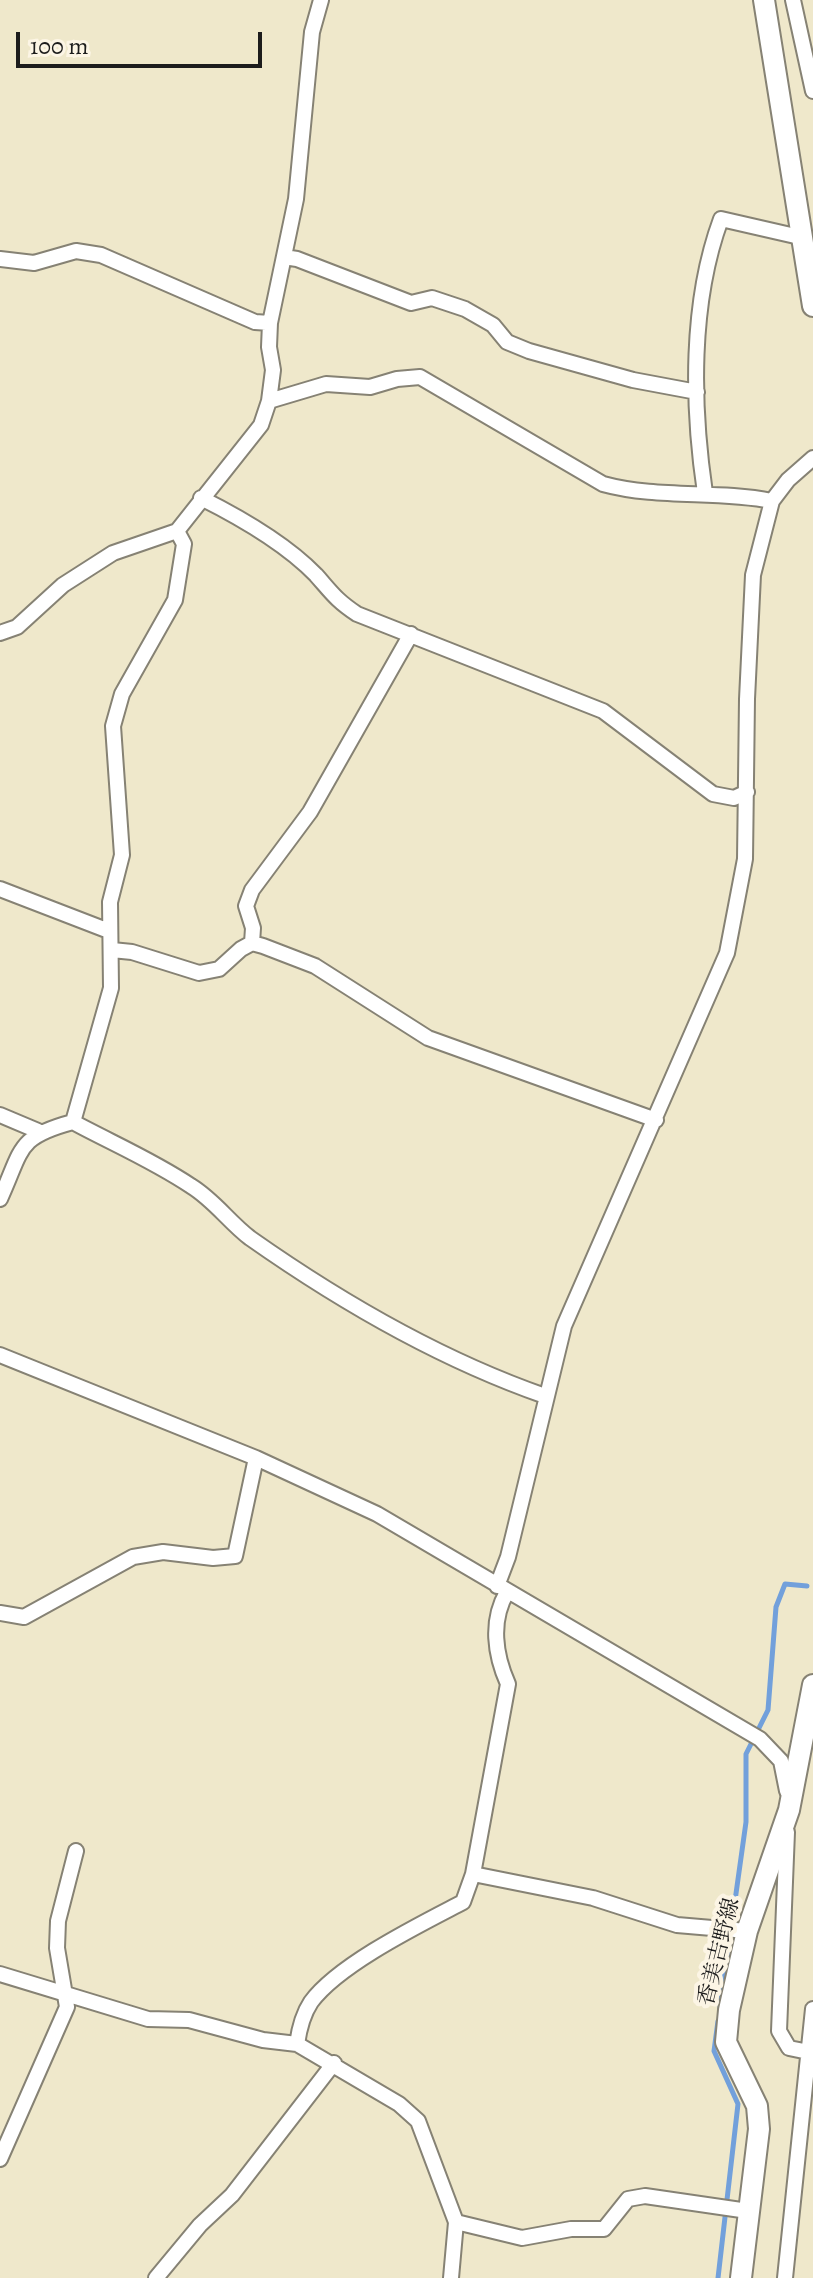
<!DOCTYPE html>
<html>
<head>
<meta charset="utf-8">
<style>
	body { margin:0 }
	#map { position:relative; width:813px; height:2278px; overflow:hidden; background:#efe8cb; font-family:Alegreya,serif }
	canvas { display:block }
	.scale { position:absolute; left:16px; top:32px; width:246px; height:36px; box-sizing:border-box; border:4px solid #1c1c1c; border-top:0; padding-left:10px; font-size:24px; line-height:28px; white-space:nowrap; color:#1c1c1c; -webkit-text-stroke:6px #fcf5e5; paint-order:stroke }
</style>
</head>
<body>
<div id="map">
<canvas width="813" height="2278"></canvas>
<div class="scale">100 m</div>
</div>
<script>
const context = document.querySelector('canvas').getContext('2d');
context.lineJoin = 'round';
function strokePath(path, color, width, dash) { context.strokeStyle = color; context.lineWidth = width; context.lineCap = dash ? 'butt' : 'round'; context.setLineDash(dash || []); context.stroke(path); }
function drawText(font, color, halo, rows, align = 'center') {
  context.font = font + ' Alegreya,"Noto Serif JP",serif'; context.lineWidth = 8; context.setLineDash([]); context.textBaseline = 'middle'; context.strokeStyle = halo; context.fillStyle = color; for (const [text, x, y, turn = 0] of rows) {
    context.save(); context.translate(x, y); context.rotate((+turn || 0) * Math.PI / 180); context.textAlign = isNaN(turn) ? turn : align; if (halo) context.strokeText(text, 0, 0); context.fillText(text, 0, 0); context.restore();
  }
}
const stream = new Path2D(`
	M720,2008L746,1822V1754L768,1710L776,1607L785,1584L807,1586
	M718,2278L738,2104L714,2051L718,2021`);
const minor = new Path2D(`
	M793,0L813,91
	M284,257L297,259L411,303L432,298L465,309L493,325L507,342L529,351L633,380L697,392
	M0,259L34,263L76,251L101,255L255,322L270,323
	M269,401L326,384L370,387L397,379L420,377L603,484C658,499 716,490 772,501
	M705,493C692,405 690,303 721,219L804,238
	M201,498C241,518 285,543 316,575C332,593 336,600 357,614L603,711L713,794L734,798L747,792
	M0,633L17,627L63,585L113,553L177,531L261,425L269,401L273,370L269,347L270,323L296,199L312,32L321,0
	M0,889L109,931
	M252,943L253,928L246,906L252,890L310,812L411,634
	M112,950L132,952L199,973L219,969L241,949L252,943L263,946L315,966L428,1038L656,1120
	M0,1115L38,1131
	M73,1122C112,1143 154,1161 191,1186C214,1200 229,1222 250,1238C341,1302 439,1359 545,1396
	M0,1199C23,1149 16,1137 73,1122L111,988L110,902L122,855L113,726L122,694L175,600L184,544L177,531
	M0,1355L256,1458L377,1514L760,1739L781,1761L787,1791
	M497,1586L508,1557L564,1326L727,953L745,859L747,699L753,575L772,501L788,480L813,458
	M0,1613L24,1617L133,1557L163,1552L213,1558L235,1556L256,1458
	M787,1832L779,2031L789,2048L813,2053
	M473,1874L593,1898L677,1925L747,1931
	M0,1974L148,2019L189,2020L263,2040L297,2044L399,2104L418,2121L456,2222L451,2278
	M297,2044C299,2030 303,2014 311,2002C339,1964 421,1924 463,1902L473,1874L508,1684C495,1655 490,1621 507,1592
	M0,2159L67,2007L57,1948L58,1921L76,1851
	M456,2222L522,2238L571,2229H604L628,2199L645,2196L748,2211
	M156,2278L200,2225L232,2195L334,2063
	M785,2278L813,2009`);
const secondary = new Path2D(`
	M764,0L813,306
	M741,2278L759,2129L757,2106L726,2042L729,2010L747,1931L789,1810L813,1685`);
const streetNames = [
	["香美吉野線",720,1952,-76]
];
strokePath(stream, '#72a0db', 5);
strokePath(minor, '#868274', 18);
strokePath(secondary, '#868274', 24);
strokePath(minor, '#fff', 14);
strokePath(secondary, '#fff', 20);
drawText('22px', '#1c1c1c', '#fcf5e5', streetNames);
</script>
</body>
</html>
